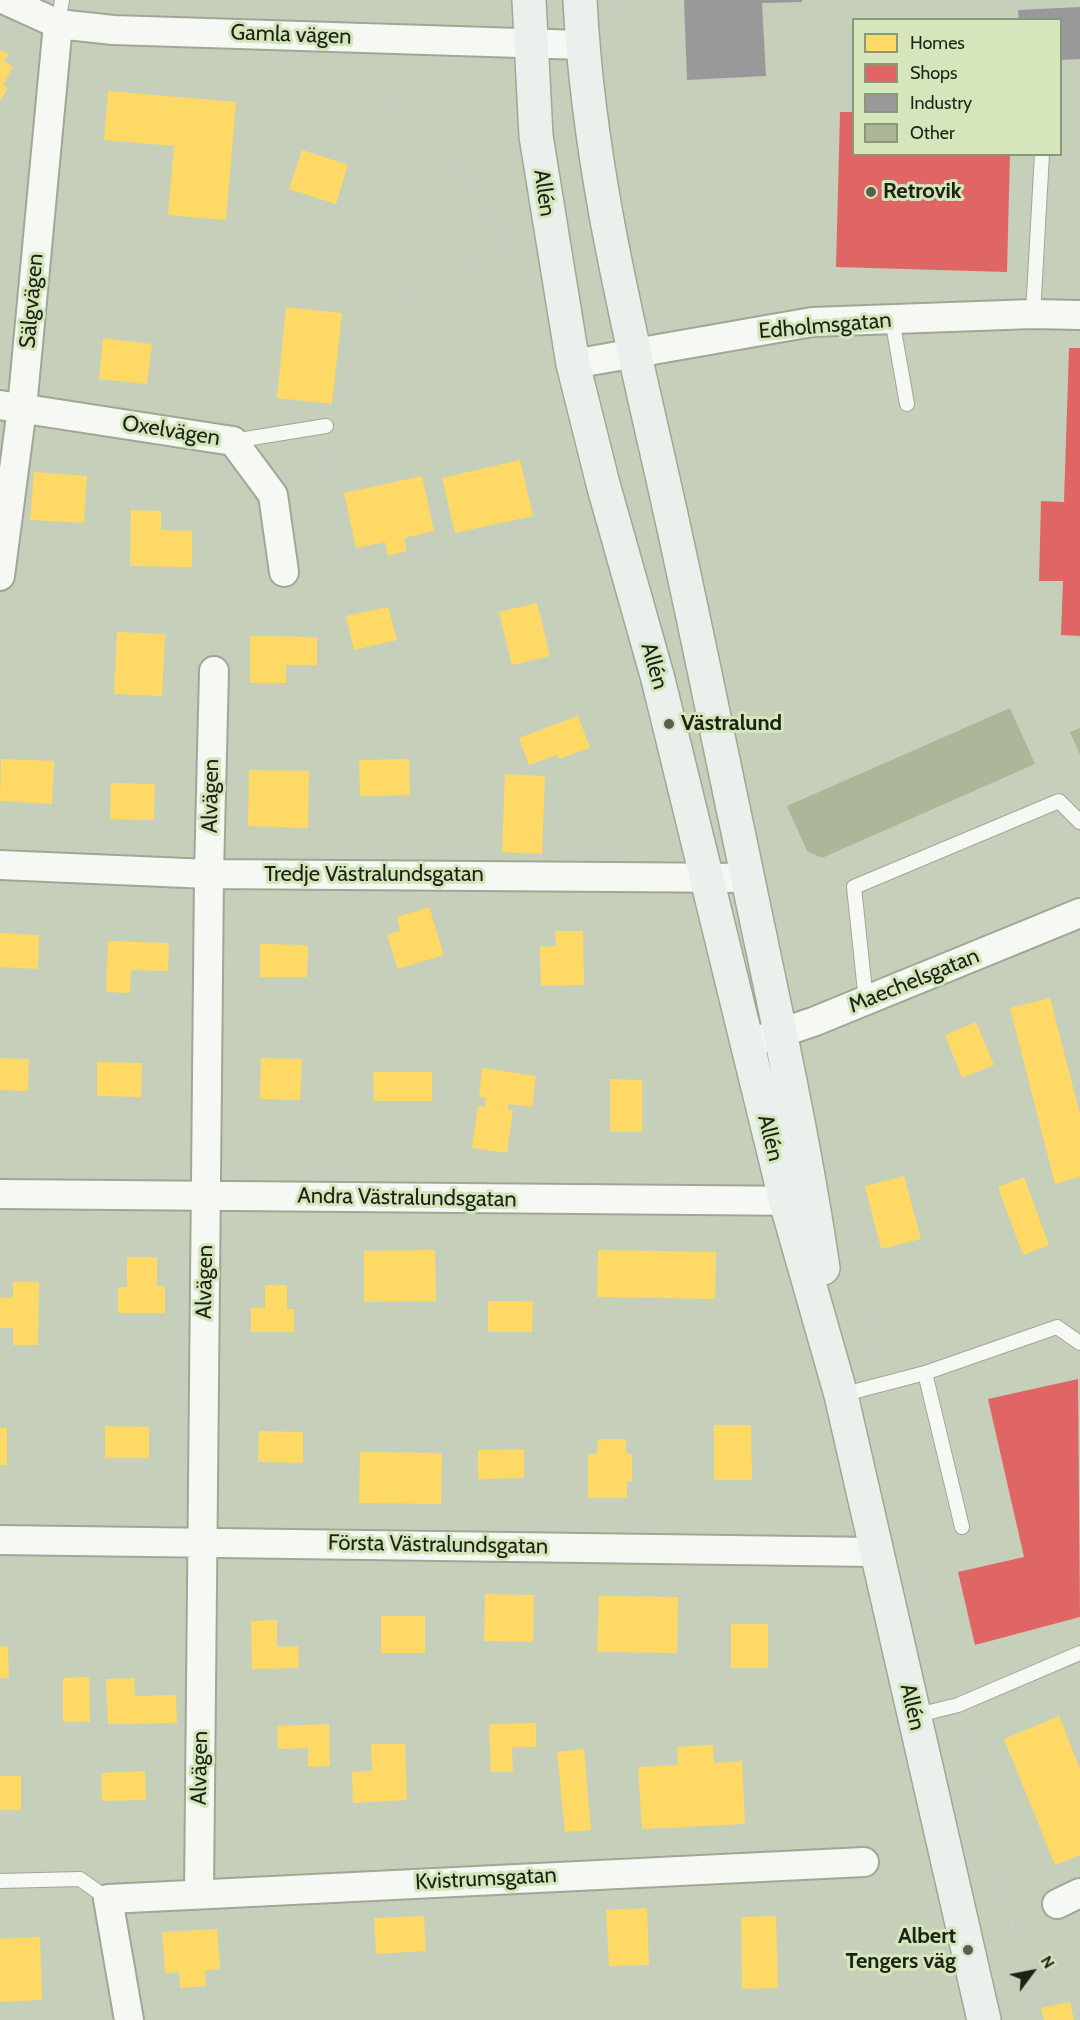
<!DOCTYPE html>
<html>
<head>
<meta charset="utf-8">
<style>
	body { margin:0 }
	#map { position:relative; width:1080px; height:2020px; overflow:hidden; background:#c6cfb9; font-family:Cabin,sans-serif }
	canvas { display:block }
	.legend { position:absolute; left:852px; top:18px; width:210px; height:138px; box-sizing:border-box; background:#d5e5bc; border:2px solid #8b9779; margin:0; padding:8px 10px; list-style:none; font-size:18px; color:#1d2314 }
	.legend li { display:flex; align-items:center; gap:12px; height:30px }
	.legend b { width:30px; border:2px solid #8b9779 }
	.north { position:absolute; left:1002px; top:1942px; width:60px; height:60px; -webkit-text-stroke:4px #d5e5bc; paint-order:stroke; rotate:58deg; font-size:16px; font-weight:700; line-height:24px; text-align:center; color:#1d2314 }
	.north::after { content:''; display:block; margin:auto; width:21px; height:27px; background:#1d2314; clip-path:polygon(50% 0,100% 100%,50% 72%,0 100%) }
</style>
</head>
<body>
<div id="map">
<canvas width="1080" height="2020"></canvas>
<ul class="legend">
<li><b style="height:16px;background:#ffd966"></b>Homes</li>
<li><b style="height:16px;background:#e06666"></b>Shops</li>
<li><b style="height:16px;background:#999"></b>Industry</li>
<li><b style="height:16px;background:#acb799"></b>Other</li>
</ul>
<div class="north">N</div>
</div>
<script>
const context = document.querySelector('canvas').getContext('2d');
context.lineJoin = 'round';
function paint(path, color) { context.fillStyle = color; context.fill(path, 'evenodd'); }
function strokePath(path, color, width, dash) { context.strokeStyle = color; context.lineWidth = width; context.lineCap = dash ? 'butt' : 'round'; context.setLineDash(dash || []); context.stroke(path); }
function drawText(font, color, halo, rows, align = 'center') {
  context.font = font + ' Cabin,sans-serif'; context.lineWidth = 6; context.setLineDash([]); context.textBaseline = 'middle'; context.strokeStyle = halo; context.fillStyle = color; for (const [text, x, y, turn = 0] of rows) {
    context.save(); context.translate(x, y); context.rotate((+turn || 0) * Math.PI / 180); context.textAlign = isNaN(turn) ? turn : align; if (halo) context.strokeText(text, 0, 0); context.fillText(text, 0, 0); context.restore();
  }
}
const homes = new Path2D(`
	M0,50L8,54L4,61L13,66L3,85L8,88L0,101Z
	M108,91L236,102L226,220L168,215L174,146L104,140Z
	M302,150L348,165L336,204L289,189Z
	M286,307L342,313L332,404L277,398Z
	M103,338L152,344L147,384L99,379Z
	M520,460L533,516L455,533L442,478Z
	M34,472L87,476L84,523L30,520Z
	M422,476L434,531L404,538L407,551L388,556L385,542L356,548L344,493Z
	M131,510L161,511V530L192,531V567L130,566Z
	M537,603L550,656L512,665L499,612Z
	M388,607L397,640L354,650L346,616Z
	M117,632L165,634L162,696L114,694Z
	M250,636L317,637V665H286V683H250Z
	M578,716L590,748L559,759L556,755L529,765L519,738Z
	M1,759L54,761L52,804L0,801Z
	M409,759L410,795L360,796L359,760Z
	M249,770L309,771L308,828L248,826Z
	M505,774L545,776L542,854L502,852Z
	M111,783L155,784L154,820L110,819Z
	M429,907L444,955L398,969L387,935L400,931L397,917Z
	M555,931H583L584,985L541,986L540,947L556,946Z
	M0,933L39,935L38,969L0,967Z
	M108,941L169,943L168,971L131,970L130,993L106,992Z
	M260,944L308,945L307,977H260Z
	M1050,998L1080,1114V1177L1055,1184L1010,1008Z
	M976,1022L994,1065L962,1078L945,1035Z
	M0,1058L29,1059L28,1091L0,1090Z
	M261,1058L302,1059L300,1100L260,1099Z
	M97,1062L142,1063L141,1097L97,1096Z
	M482,1068L536,1076L532,1107L508,1104V1110H513L507,1153L472,1148L478,1106L485,1107L486,1098L479,1097Z
	M373,1072H432V1101H374Z
	M610,1079L642,1080V1132H610Z
	M904,1176L921,1239L881,1249L865,1186Z
	M1024,1177L1049,1245L1023,1255L998,1187Z
	M435,1250L436,1301L364,1302V1251Z
	M598,1250L716,1252L715,1299L597,1297Z
	M127,1257H157V1286H165V1313H118V1287H127Z
	M13,1282H39L38,1345H13V1328H0V1298H13Z
	M265,1285H287V1309H294V1332H251V1308H265Z
	M488,1301H533L532,1332H488Z
	M714,1425H751L752,1480H714Z
	M105,1426L149,1427V1458H105Z
	M0,1428H7V1465H0Z
	M259,1431L303,1432V1463L258,1462Z
	M598,1439H626V1453L632,1454V1481H627V1498H588V1454H597Z
	M524,1449V1478L478,1479V1450Z
	M360,1452L442,1453L441,1504L359,1503Z
	M485,1594L534,1595L533,1642L484,1641Z
	M599,1596L678,1597L677,1653L597,1652Z
	M381,1616H425V1653H381Z
	M277,1620V1647L298,1646L299,1668L252,1669L251,1621Z
	M731,1624H768V1668H731Z
	M8,1646L9,1678H0V1647Z
	M89,1677L90,1722H63V1678Z
	M134,1678L135,1696L176,1695L177,1723L108,1724L106,1679Z
	M1059,1716L1080,1769V1855L1055,1865L1004,1739Z
	M536,1723V1747H512L513,1772H491L489,1724Z
	M329,1724L330,1766L308,1767V1748L278,1749L277,1726Z
	M371,1744H405L407,1800L353,1803L352,1772L372,1771Z
	M713,1745L714,1763L742,1761L745,1824L642,1829L638,1767L678,1765L677,1747Z
	M584,1749L591,1830L565,1832L557,1752Z
	M145,1771L146,1800L102,1801L101,1773Z
	M0,1776H21V1810H0Z
	M647,1908L649,1965L609,1966L606,1910Z
	M424,1916L426,1951L376,1954L374,1918Z
	M776,1916L778,1988L742,1989L741,1917Z
	M217,1929L220,1969L205,1971L206,1986L180,1988L179,1972L165,1973L162,1932Z
	M40,1937L42,2000L0,2002V1939Z
	M1070,2002L1074,2020H1044L1041,2008Z`);
const shops = new Path2D(`
	M840,112H854V154H1010L1007,272L836,267Z
	M1069,348H1080V636L1061,635L1063,581H1039L1041,501L1064,502Z
	M1078,1379L1080,1617L975,1645L958,1572L1024,1557L988,1399Z`);
const industry = new Path2D(`
	M684,0H802V2L762,3L766,76L687,80Z
	M1080,7V59L1060,60V20H1019L1018,10Z`);
const building = new Path2D(`
	M1010,708L1035,764L822,858L807,851L787,806Z
	M1080,728V755L1070,732Z`);
const path = new Path2D(`
	M619,0L623,68
	M345,70L430,130L486,204L519,261
	M336,405L349,376L425,281L515,253
	M328,449L336,514L348,557L376,563L526,527
	M845,1168L869,1282L867,1356
	M919,1570L951,1681
	M965,1729L1034,2020
	M895,1862H914
	M1011,1923L1029,1915`);
const service = new Path2D(`
	M58,24L62,0
	M1033,314L1042,154
	M892,319L907,404
	M233,441L326,426
	M866,1001L854,887L1059,801L1080,822
	M925,1373L962,1527
	M841,1395L925,1373L1057,1327L1080,1343
	M914,1716L958,1705L1080,1653
	M0,1881L80,1879L108,1899`);
const minor = new Path2D(`
	M5,0L58,24L113,30L582,45
	M573,364L812,322L1033,314L1080,315
	M0,405L233,441L273,495L284,572
	M0,576L22,408L58,24
	M0,865L209,874L747,878
	M759,1040L813,1022L1080,913
	M0,1194L808,1201
	M0,1540L875,1552
	M199,1893L209,874L214,671
	M1057,1904L1080,1893
	M129,2020L108,1899L864,1862`);
const secondary = new Path2D(`
	M529,0L536,136L573,364L603,484L658,679L786,1202L841,1395L984,2020
	M580,0C588,161 625,311 660,466C690,597 716,729 744,860C772,996 803,1131 823,1268`);
const markers = [
	[871,192,6,"#585f4e"],
	[669,724,6,"#585f4e"],
	[968,1950,6,"#585f4e"]
];
const streetNames = [
	["Gamla vägen",291,35,2],
	["Allén",544,193,82],
	["Sälgvägen",32,301,-85],
	["Edholmsgatan",825,326,-5],
	["Oxelvägen",171,431,9],
	["Allén",654,666,74],
	["Alvägen",211,796,-89],
	["Tredje Västralundsgatan",374,875],
	["Maechelsgatan",914,981,-22],
	["Allén",770,1138,76],
	["Andra Västralundsgatan",407,1198,1],
	["Alvägen",205,1282,-89],
	["Första Västralundsgatan",438,1545,1],
	["Allén",912,1707,77],
	["Alvägen",200,1768,-89],
	["Kvistrumsgatan",486,1879,-3]
];
const poiNames = [
	["Retrovik",883,192],
	["Västralund",681,724],
	["Albert",956,1937,"right"],
	["Tengers väg",956,1962,"right"]
];
paint(homes, '#ffd966');
paint(shops, '#e06666');
paint(industry, '#999');
paint(building, '#acb799');
strokePath(service, '#a0a795', 16);
strokePath(minor, '#a0a795', 32);
strokePath(secondary, '#a0a795', 36);
strokePath(path, '#cbcec7', 4, [3, 4.5]);
strokePath(service, '#f6f8f4', 14);
strokePath(minor, '#f6f8f4', 28);
strokePath(secondary, '#eaf0ec', 33);
for (const [x, y, r, color] of markers) { const dot = new Path2D(); dot.arc(x, y, r, 0, 2 * Math.PI); context.fillStyle = color; context.fill(dot); strokePath(dot, '#d5e5bc', 2); }
drawText('22px', '#1d2314', '#d5e5bc', streetNames);
drawText('bold 22px', '#1d2314', '#d5e5bc', poiNames, 'left');
</script>
</body>
</html>
